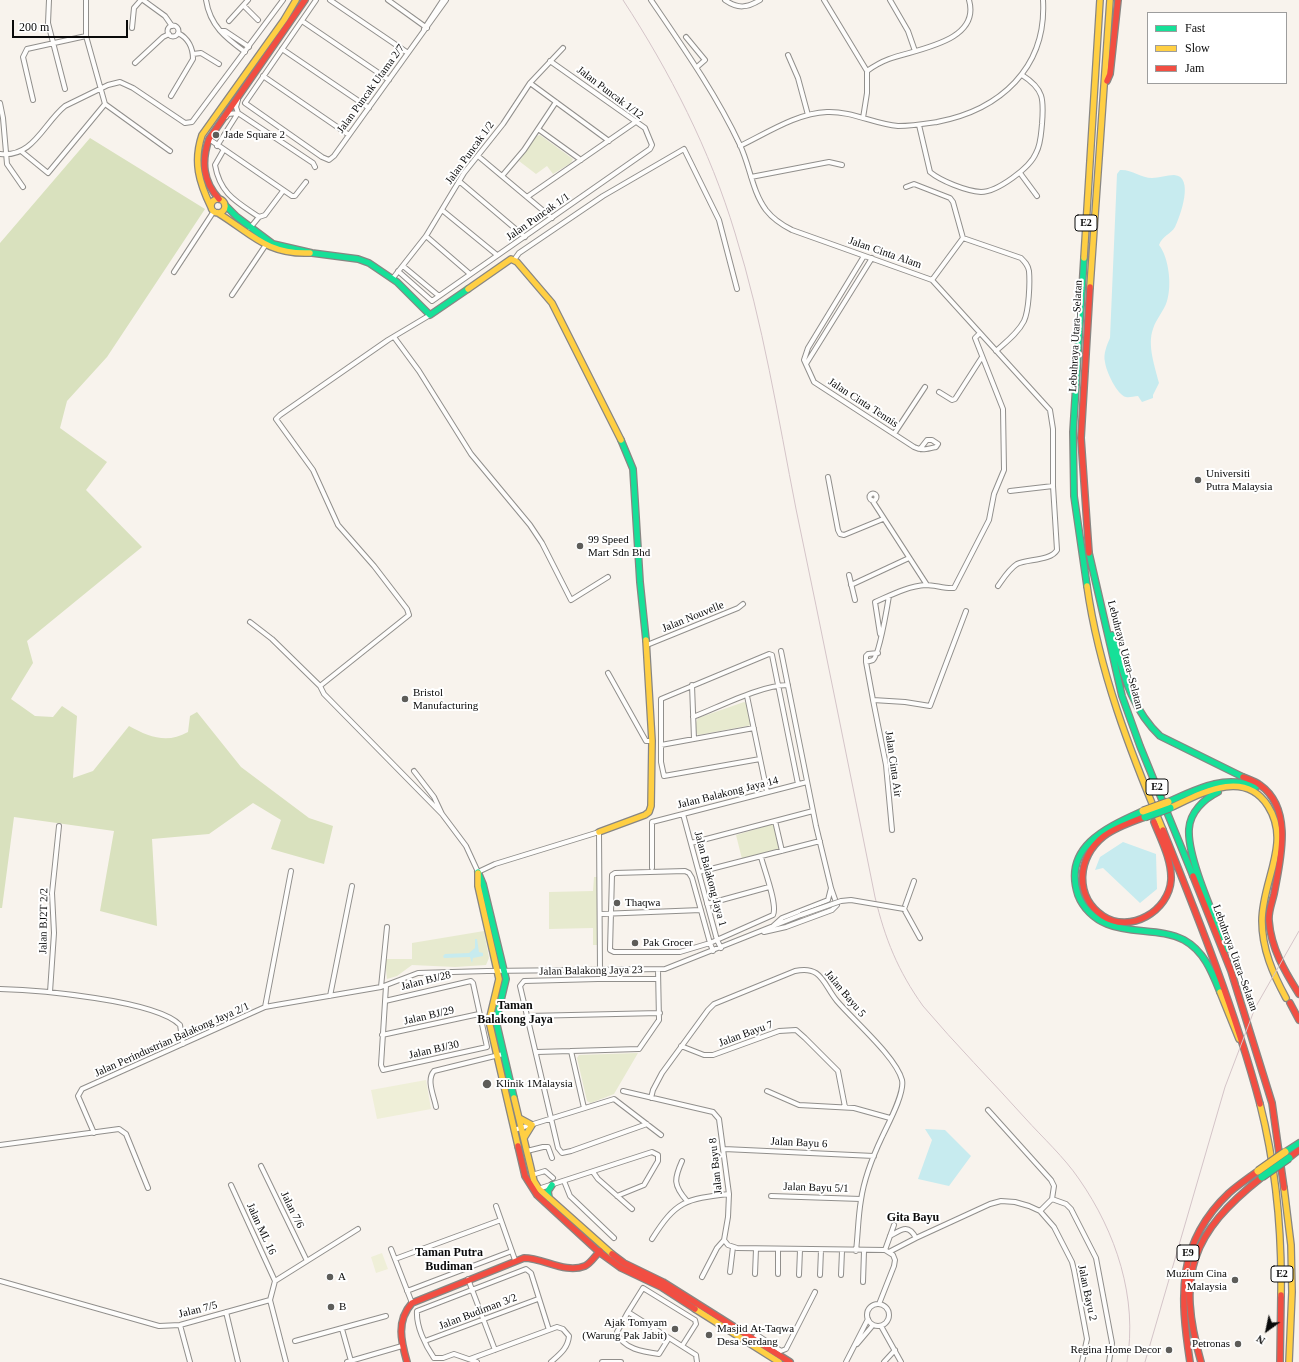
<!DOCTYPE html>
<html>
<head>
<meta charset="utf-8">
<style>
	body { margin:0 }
	#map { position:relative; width:1299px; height:1362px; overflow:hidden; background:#f8f3ed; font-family:Georgia,serif }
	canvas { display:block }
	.legend { position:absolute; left:1147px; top:12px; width:140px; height:72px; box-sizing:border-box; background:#fff; border:1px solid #9d9d9d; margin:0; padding:5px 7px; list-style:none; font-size:12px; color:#0a0a0a }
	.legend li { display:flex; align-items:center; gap:8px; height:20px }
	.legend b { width:20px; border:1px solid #9d9d9d }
	.north { position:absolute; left:1247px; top:1310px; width:40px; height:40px; -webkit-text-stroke:3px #fff; paint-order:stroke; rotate:213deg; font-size:11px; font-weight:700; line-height:16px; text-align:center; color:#0a0a0a }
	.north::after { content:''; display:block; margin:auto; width:14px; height:18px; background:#0a0a0a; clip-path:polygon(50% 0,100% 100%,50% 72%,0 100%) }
	.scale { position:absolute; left:12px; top:20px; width:116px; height:18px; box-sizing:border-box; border:2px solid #0a0a0a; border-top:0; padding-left:5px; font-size:12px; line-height:14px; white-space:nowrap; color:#0a0a0a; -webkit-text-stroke:3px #fff; paint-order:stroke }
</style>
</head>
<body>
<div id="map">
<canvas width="1299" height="1362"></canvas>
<ul class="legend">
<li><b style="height:5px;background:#16e098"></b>Fast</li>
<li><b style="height:5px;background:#ffcf43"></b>Slow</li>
<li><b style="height:5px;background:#f24e42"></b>Jam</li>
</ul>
<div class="north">N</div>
<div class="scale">200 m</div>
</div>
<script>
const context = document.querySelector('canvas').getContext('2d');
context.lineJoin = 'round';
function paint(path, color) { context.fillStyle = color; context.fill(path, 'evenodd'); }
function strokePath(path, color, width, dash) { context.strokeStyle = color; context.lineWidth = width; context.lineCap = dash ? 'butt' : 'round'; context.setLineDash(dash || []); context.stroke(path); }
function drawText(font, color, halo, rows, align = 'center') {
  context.font = font + ' Georgia,serif'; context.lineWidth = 4; context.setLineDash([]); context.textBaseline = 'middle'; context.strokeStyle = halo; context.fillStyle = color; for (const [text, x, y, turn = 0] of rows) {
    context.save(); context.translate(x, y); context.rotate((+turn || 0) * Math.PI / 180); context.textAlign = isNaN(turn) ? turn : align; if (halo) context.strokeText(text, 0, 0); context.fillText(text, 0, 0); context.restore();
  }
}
const green = new Path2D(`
	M540,135L573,159L571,163L553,174L547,166L536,174L519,161L536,136Z
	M744,702L746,703L752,725L698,735C694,730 695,724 698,718Z
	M773,824L780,849L742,859L736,835Z
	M594,877H598L599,945H593V928L549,929V892L593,891Z
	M484,931L489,958L486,965L455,967L412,965L397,976L387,979L385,959H412V943Z
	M638,1053L614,1094L591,1103L587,1101L577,1058L579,1055Z`);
const forest = new Path2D(`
	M90,138L205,209L107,357L67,401L60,428L107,462L86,490L142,547L27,641L33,663L11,699L35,716L53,717L62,706L77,716L73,778L93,771L129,726C149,737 167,744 188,732L190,716L197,712L241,767L309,818L333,826L324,864L271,849L281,820L253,803L209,834L152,839L157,926L100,911L114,831L14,817L2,908H0V243Z`);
const pitch = new Path2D(`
	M426,1080L431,1109L377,1119L371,1090Z
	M382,1253L388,1269L376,1273L371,1257Z`);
const water = new Path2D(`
	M1120,170C1131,169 1141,178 1152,178C1159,178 1167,175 1174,175C1195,176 1180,217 1175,227C1171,234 1162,236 1159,245C1169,258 1172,285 1167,301C1164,311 1156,319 1153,329C1147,345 1155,367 1159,383L1153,395V398L1142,402L1138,396C1134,396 1129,398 1126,397C1117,395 1106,371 1105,362C1103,354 1107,345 1110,338L1117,174Z
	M1123,842L1156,854L1157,889L1140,903L1103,868L1095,870L1100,857Z
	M475,939H477L479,952L483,953V956L473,958L472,963L470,957L444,958L443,956L445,954L469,953L475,948Z
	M925,1129L945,1130L971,1156L949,1186L918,1179L932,1140Z`);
const street = new Path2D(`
	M49,0L48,23L65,89
	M86,0V36L105,104L170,151
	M143,0L165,16L172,26
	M206,0C210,26 226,38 245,52
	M316,0L245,103L322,157L329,160L334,156L446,0
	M330,0L408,53
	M388,0L427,28
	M651,0C683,47 716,94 740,145C750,166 752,191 766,210C773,219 782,225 792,230L932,280L1050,410L1053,429V486L1057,550C1051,561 1027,559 1017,564C1009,569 1003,579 998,586
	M725,0C738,9 747,8 760,0
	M824,0L867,71V93L863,118
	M890,0L908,31L915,51
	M244,6L258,20
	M229,21L248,0
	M302,21L389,80
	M167.5 31a5.5 5.5 0 1 1 11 0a5.5 5.5 0 1 1-11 0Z
	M132,28L134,8L141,0
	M424,29L443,0
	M221,31H225L249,47
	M686,37L705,60L697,67
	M282,49L369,108
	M193,54L201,53L219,64
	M788,55L798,78L808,115
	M135,63L163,37L169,34
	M867,71C874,66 881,62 889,59C916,49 981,42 969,0
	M263,76L349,135
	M530,83L609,141
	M171,96L193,59C193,48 188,38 178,33
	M33,100L23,57L27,49L86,36
	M238,100L236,107L238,113
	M0,103L3,118L7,164L23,187
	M238,113L313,163L315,167
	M226,117L228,114L238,113
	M919,125L930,172C941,181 966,191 981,192C997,192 1030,168 1036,153C1041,144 1041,133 1042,124C1044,99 1044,89 1022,75
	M538,129L581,160
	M209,139L292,196H295L306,182
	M217,146L238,113
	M740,146C767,133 797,113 827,112C852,111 874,124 898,126C912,126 924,124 937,122C1000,110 1047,68 1043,0
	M21,151L48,173L105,104
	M223,151L215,165C220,194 237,202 259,217L265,215L283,191
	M0,154C33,158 43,124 65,106L108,85L120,82L133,88L185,123L192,122L283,0
	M478,156L552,218
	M1020,173L1037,196
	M502,176L524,150L556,102
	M751,177L829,162L842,165
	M459,181L525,237
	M906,187L914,184L950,198L953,202L963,238
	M527,197L637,121
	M442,210L497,255
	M250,228L259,217
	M426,236L470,274
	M864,256L808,348L804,360L814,382L914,447C922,451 928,449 936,447L938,444L932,440H927L920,449
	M514,260L519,253L603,196L684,149L719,220L737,289
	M403,266L439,296
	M398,271L432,301L650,149L652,145L645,128L550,61
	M174,272L214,211
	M393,278L426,236L464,173L503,124L530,83L563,48
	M932,280L963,238L1021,258C1025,262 1028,265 1029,271C1030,283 1029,310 1024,321C1018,333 1006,342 996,351
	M232,295L265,246
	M394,337L419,371L471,454L530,525L542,543L571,600L608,577
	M806,364L872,258
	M939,392L952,400L955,399L982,357
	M894,434L925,387
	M828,477L838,530L840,534L844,535L883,519
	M1010,491L1053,486
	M869.5 497a3.5 3.5 0 1 1 7 0a3.5 3.5 0 1 1-7 0Z
	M872,500L927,585
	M849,575L855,600
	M851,585L909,558
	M889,596C887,608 879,655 873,660L866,662L873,700L905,702L930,706L966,611
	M250,622L272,639L320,686L324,694L442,814L466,846L478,872L495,864L599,832L600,970
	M880,634L875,602C891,595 908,586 926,585C935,585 945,589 954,588L989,520L994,494L1004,470L1003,409L975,338L980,333
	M647,645L738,608L743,604
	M866,662V656L868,654L878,653
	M608,673L646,741H652
	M692,685L694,739
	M320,686L409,615L407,609L374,566L338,525L313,470L276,419L280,415L388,340L430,315
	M747,696L767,792
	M873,700L886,765L892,830
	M693,717C719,707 761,685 788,685
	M661,745L754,728
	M760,759L664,776L661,762V699L769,654L772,655L798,784
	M414,771L434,797L442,814
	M683,814L717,940L721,948
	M775,821L782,851
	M691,843L813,811
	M652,868V822L807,782
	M699,872L820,841
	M914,881L904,909L920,938
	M707,904L769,887
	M600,914L701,910
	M772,927L782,918L828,900L831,888
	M764,932L786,927L832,910L837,905L831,888L816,826L781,651
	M713,951L710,943L692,878L689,873L685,871L615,873L612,875L610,950L614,952H680L710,943L773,915C778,905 764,869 761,857
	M381,987L387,927
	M0,989C37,990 156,1000 180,1025L183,1044
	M50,992L54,933L52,893L59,826
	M330,996L352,886
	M385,1001L471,981L473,983L487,1047L383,1070L381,1065L386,986
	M265,1007L291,871
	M527,1016L660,1013
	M382,1035L479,1014
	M681,1046L704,1055H713L779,1031L796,1030L805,1038L838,1071L845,1107
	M571,1051L584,1108
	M537,1052L639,1049L659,1020L658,970
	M623,1091L713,1112L719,1119L729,1194L728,1217L724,1240L717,1248L702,1277
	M767,1091L799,1105L854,1108L890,1118
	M651,1098L653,1090L662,1073L708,1010L714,1004L795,971C822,965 823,984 837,1001C854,1021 896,1057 902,1080C905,1093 888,1124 882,1137C873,1156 864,1179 861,1200C858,1217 858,1234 856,1251
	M436,1107C434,1096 426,1080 434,1071L503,1054
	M988,1110L1051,1180L1054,1186L1052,1199
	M647,1124L571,1151L562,1153L558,1148L520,986L524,981L598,979H658
	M514,1130L614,1099L661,1135
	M94,1133L78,1096L82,1089L265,1007L276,1005L381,987L418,973L487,971L665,969L801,915
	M0,1145L119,1129L126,1134L148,1188
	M724,1149L874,1156
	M527,1151L543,1147H548L552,1158
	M682,1161C674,1179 673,1185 687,1201
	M261,1166L307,1261
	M593,1172L598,1179L632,1209
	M532,1175L545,1171L553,1178
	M564,1181L570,1196L614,1238
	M231,1185L275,1281
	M538,1189L652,1152L658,1155V1161L644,1185L617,1196
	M771,1196L861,1199
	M496,1206L515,1260
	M1040,1211L1052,1199L1066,1204L1071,1209L1096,1258L1112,1343L1109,1362
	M890,1236C901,1230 908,1223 916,1238
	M652,1239C676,1201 685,1199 729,1194
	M724,1240L728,1245L737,1248L885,1250L893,1255L895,1260L894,1266L879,1304
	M391,1249L412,1303
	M885,1250L894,1225
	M889,1252L916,1238L990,1204L1001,1201L1015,1202L1029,1206L1040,1211L1054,1227L1072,1262L1074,1270L1087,1339L1082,1362
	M395,1259L501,1220
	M730,1272L733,1247
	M755,1274L756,1249
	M778,1274V1249
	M799,1275L800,1250
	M820,1275L821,1250
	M841,1275L842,1251
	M468,1279L495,1350
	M0,1281L159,1326L180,1325L270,1300
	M863,1282L864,1251
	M407,1291L512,1251
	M867 1315a11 11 0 1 1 22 0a11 11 0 1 1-22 0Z
	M226,1312L238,1362
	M628,1312L696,1355L697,1362
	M180,1325L190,1362
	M881,1326L901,1362
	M342,1329L351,1361
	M669,1338L659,1354C644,1352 622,1349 617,1332L628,1312L643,1288L695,1320L696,1324L682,1346
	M754,1339L757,1335L781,1351L786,1349L815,1292
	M295,1341L386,1316
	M425,1341L538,1299
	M857,1344L873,1325
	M470,1359L557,1327L563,1329L569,1336C568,1348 560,1354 551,1362
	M286,1362L270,1300L275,1281L358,1229
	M347,1362L402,1346
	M477,1362L454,1354L443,1358H434C425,1345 416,1326 417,1311L526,1269L531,1273L549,1330
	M602,1362H621
	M846,1362L868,1319
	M884,1362L895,1350`);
const fast = new Path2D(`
	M225,205L237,217L273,244L312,253L358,259L369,263L397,282L430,315L468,289
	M1084,258L1073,432L1074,496L1087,586
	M621,440L633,469L640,582L646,640
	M1089,553L1122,696L1140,746L1193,876
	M1112,635C1123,672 1131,709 1160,736L1243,777
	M1218,792C1204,799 1190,812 1189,829C1187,858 1216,920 1227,949
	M1168,802C1197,789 1224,774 1256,787
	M1143,811C1108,827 1062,846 1078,895C1083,908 1094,919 1107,924C1131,934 1161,928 1184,940C1204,951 1212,972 1220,992
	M478,872L483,884L506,979L496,1021L514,1098
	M1285,1152L1299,1143
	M549,1198L548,1191L552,1185`);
const slow = new Path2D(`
	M211 206a7 7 0 1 1 14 0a7 7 0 1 1-14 0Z
	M211,207C199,182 193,162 202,135L284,20L296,0
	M218,213C252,234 267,255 310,253
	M1084,258L1100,0
	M1090,287L1110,0
	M468,289L511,259L517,262L552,303L621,440
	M1087,586C1099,671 1130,751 1163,830
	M1170,808C1200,794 1244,768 1268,806C1275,817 1278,830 1277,843C1275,869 1262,894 1262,921C1262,949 1273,974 1286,998
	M599,832L645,815L649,812L651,806L652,741L646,640
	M478,873V886L499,979L489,1021L518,1146
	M1220,992L1239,1039
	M514,1098L534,1181L539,1189L612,1254
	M1260,1104C1276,1167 1282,1231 1281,1295
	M519,1118L532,1125L524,1138
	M1284,1188L1291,1245L1292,1292L1289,1362
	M695,1309L779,1362`);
const jam = new Path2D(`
	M1107,81L1110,74L1118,0
	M219,199C203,181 201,162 209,139L305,0
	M1089,553L1081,438L1090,287
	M1243,777C1248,779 1255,781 1260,785C1294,809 1280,861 1274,894C1272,903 1268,912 1269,921C1271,948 1285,972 1299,994
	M1145,817C1131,822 1116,827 1104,836C1077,857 1074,896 1103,916C1130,934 1169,911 1171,880C1172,860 1161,840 1154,822
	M1163,830C1199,920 1235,1010 1260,1104
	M1193,876L1231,971L1272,1103L1284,1188
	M1290,1003L1299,1020
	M518,1146L525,1176L537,1195L599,1252L621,1268L661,1287L695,1309
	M1289,1158L1299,1150
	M612,1254L624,1263L663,1282L790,1362
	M407,1362C401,1341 396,1321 412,1303L524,1258C544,1258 565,1274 585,1266C590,1264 596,1255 600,1251
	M1190,1362C1180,1296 1176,1243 1229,1193C1238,1185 1248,1178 1258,1171
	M1201,1362C1176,1275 1191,1233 1262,1177
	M1280,1362L1281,1295`);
const rail = new Path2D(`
	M623,0C670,72 710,150 735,233C763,323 778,417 796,509C823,638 849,768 875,897C885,939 898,971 923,1006C956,1045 991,1080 1025,1118C1043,1138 1064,1157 1079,1179C1116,1232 1138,1298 1127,1362
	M1145,1362L1225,1087L1255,1008L1299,931`);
const streetBridge = new Path2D(`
	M801,915L841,901L851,900L904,909`);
const fastBridge = new Path2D(`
	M1145,817L1170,808
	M1262,1177L1289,1158`);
const slowBridge = new Path2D(`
	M1143,811L1168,802
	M1258,1171L1285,1152`);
const markers = [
	[216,135,4,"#5d5c59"],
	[1198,480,4,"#5d5c59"],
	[580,546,4,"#5d5c59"],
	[405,699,4,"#5d5c59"],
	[617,903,4,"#5d5c59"],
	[635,943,4,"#5d5c59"],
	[487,1084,5,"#5d5c59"],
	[330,1277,4,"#5d5c59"],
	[1235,1280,4,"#5d5c59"],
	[331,1307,4,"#5d5c59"],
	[675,1329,4,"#5d5c59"],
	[709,1335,4,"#5d5c59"],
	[1238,1344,4,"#5d5c59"],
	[1169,1350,4,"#5d5c59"]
];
const shields = [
	[1086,223,22],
	[1157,787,22],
	[1188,1253,22],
	[1282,1274,22]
];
const shieldNames = [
	["E2",1086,223],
	["E2",1157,787],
	["E9",1188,1253],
	["E2",1282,1274]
];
const streetNames = [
	["Jalan Puncak Utama 2/7",371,89,-54],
	["Jalan Puncak 1/12",610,93,37],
	["Jalan Puncak 1/2",470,153,-54],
	["Jalan Puncak 1/1",538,217,-35],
	["Jalan Cinta Alam",885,253,19],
	["Lebuhraya Utara–Selatan",1076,336,-87],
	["Jalan Cinta Tennis",863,403,33],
	["Jalan Nouvelle",693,617,-22],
	["Lebuhraya Utara–Selatan",1125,655,75],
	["Jalan Cinta Air",893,764,82],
	["Jalan Balakong Jaya 14",728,793,-14],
	["Jalan Balakong Jaya 1",710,879,75],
	["Jalan BJ2T 2/2",44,921,-89],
	["Lebuhraya Utara–Selatan",1235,958,70],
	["Jalan Balakong Jaya 23",591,971,-1],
	["Jalan BJ/28",426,981,-14],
	["Jalan Bayu 5",845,994,50],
	["Jalan BJ/29",429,1016,-13],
	["Jalan Bayu 7",746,1034,-20],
	["Jalan Perindustrian Balakong Jaya 2/1",172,1040,-24],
	["Jalan BJ/30",434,1050,-13],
	["Jalan Bayu 6",799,1143,3],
	["Jalan Bayu 8",716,1166,-96],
	["Jalan Bayu 5/1",816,1188,2],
	["Jalan 7/6",292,1210,64],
	["Jalan ML 16",261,1229,65],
	["Jalan Bayu 2",1087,1293,78],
	["Jalan 7/5",198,1310,-14],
	["Jalan Budiman 3/2",478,1312,-21]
];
const poiNames = [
	["Jade Square 2",224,135],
	["Universiti",1206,474],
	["Putra Malaysia",1206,487],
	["99 Speed",588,540],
	["Mart Sdn Bhd",588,553],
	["Bristol",413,693],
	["Manufacturing",413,706],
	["Thaqwa",625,903],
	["Pak Grocer",643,943],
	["Klinik 1Malaysia",496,1084],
	["Muzium Cina",1227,1274,"right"],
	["Malaysia",1227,1287,"right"],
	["A",338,1277],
	["B",339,1307],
	["Ajak Tomyam",667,1323,"right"],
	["(Warung Pak Jabit)",667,1336,"right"],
	["Masjid At-Taqwa",717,1329],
	["Desa Serdang",717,1342],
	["Petronas",1230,1344,"right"],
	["Regina Home Decor",1161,1350,"right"]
];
const neighbourhoodNames = [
	["Taman",515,1006],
	["Balakong Jaya",515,1020],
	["Gita Bayu",913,1218],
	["Taman Putra",449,1253],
	["Budiman",449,1267]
];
paint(green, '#e7eacf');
paint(forest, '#d9e1be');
paint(pitch, '#efefd8');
paint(water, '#c7ebef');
strokePath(street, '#918f8c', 6);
strokePath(fast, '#888683', 8);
strokePath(slow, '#888683', 8);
strokePath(jam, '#888683', 8);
strokePath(street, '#fefdfc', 4);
strokePath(fast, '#16e098', 5.5);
strokePath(slow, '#ffcf43', 5.5);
strokePath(jam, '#f24e42', 5.5);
strokePath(rail, '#d4c4c8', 1);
strokePath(streetBridge, '#918f8c', 6, []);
strokePath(fastBridge, '#7e7c7a', 9, []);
strokePath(slowBridge, '#7e7c7a', 9, []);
strokePath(streetBridge, '#fefdfc', 4);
strokePath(fastBridge, '#16e098', 7);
strokePath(slowBridge, '#ffcf43', 7);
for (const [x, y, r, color] of markers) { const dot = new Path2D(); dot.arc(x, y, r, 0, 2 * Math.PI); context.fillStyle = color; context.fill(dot); strokePath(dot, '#fff', 1.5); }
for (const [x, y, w] of shields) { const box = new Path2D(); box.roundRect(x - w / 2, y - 8, w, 16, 3); context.fillStyle = '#fff'; context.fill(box); strokePath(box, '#0a0a0a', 1); }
drawText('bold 10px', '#0a0a0a', null, shieldNames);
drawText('11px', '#0a0a0a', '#fff', streetNames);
drawText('11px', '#0a0a0a', '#fff', poiNames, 'left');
drawText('bold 12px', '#0a0a0a', '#fff', neighbourhoodNames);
</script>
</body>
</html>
